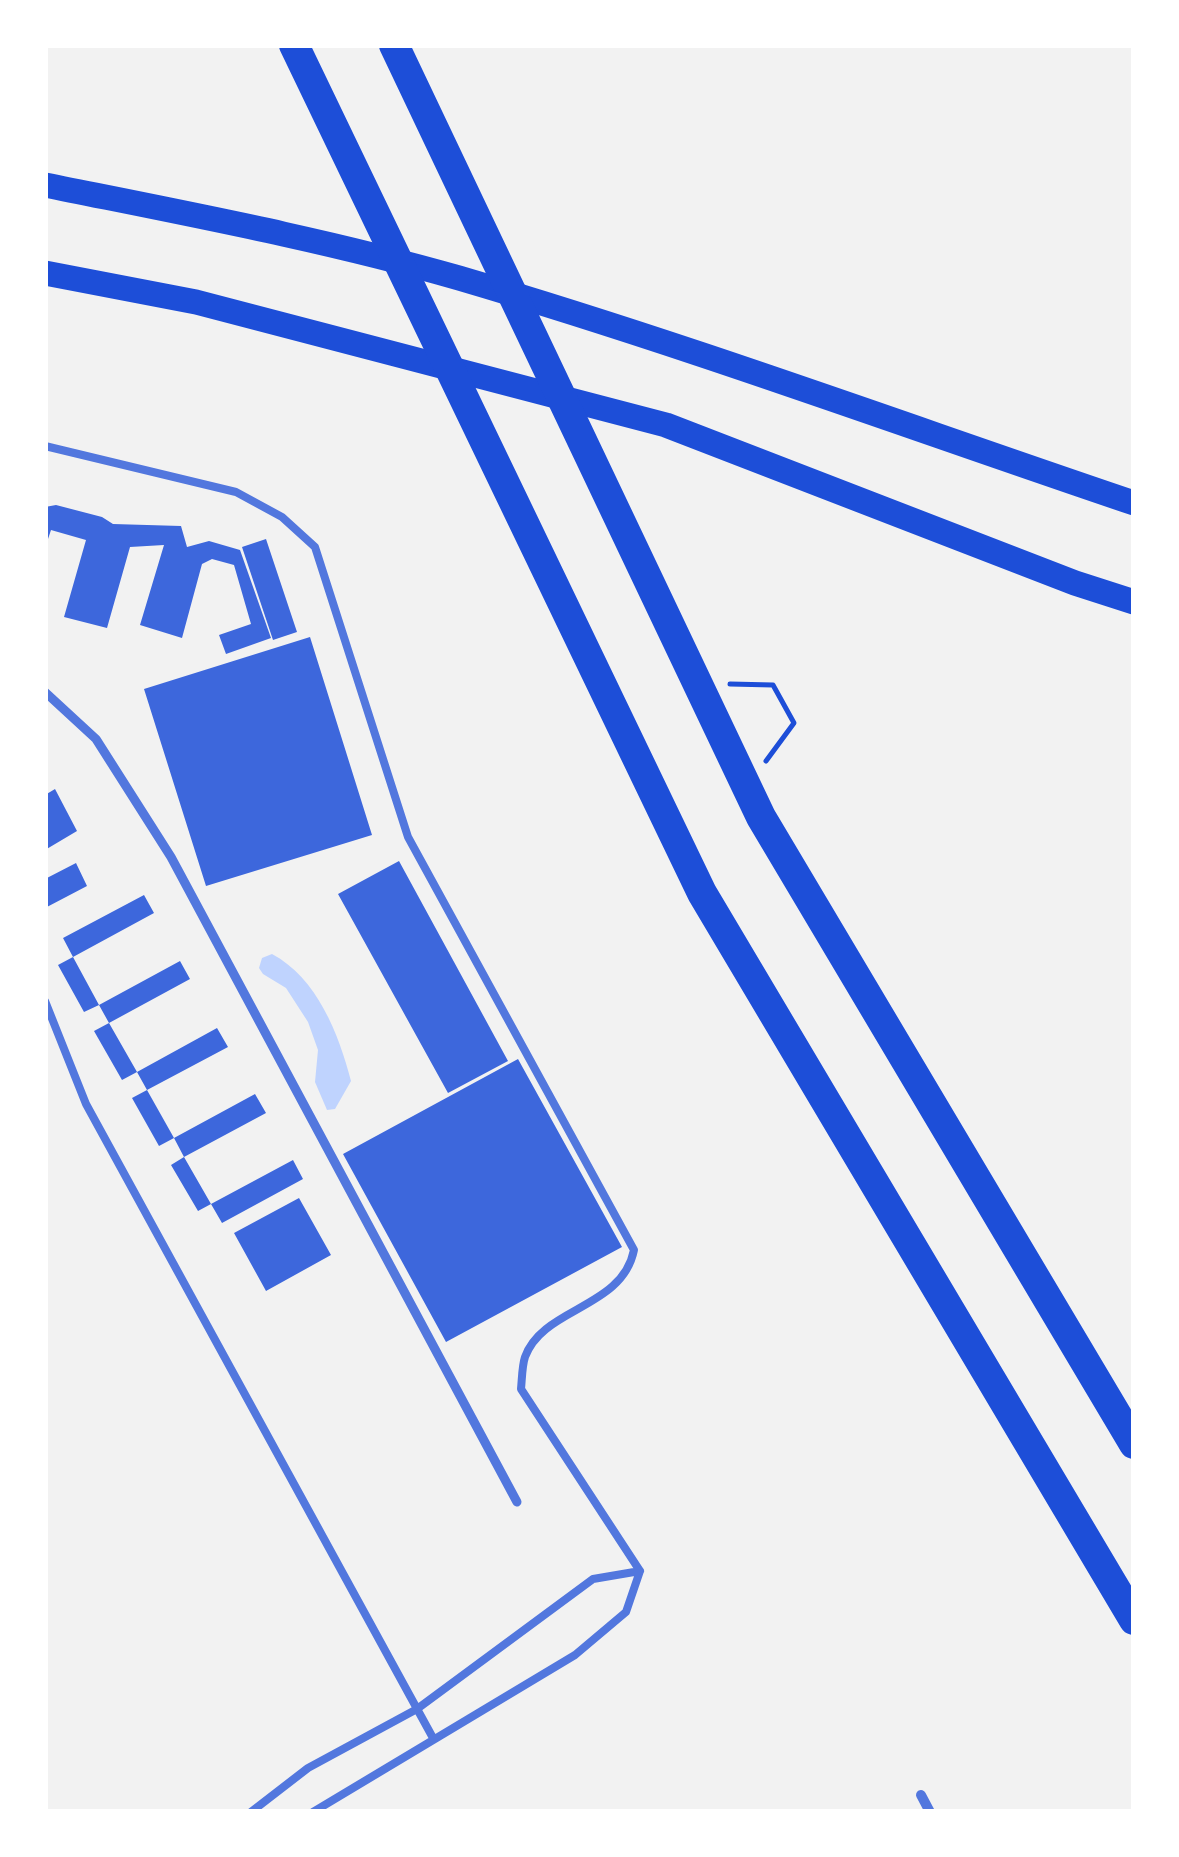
<!DOCTYPE html>
<html>
<head>
<meta charset="utf-8">
<style>
	body { margin:0 }
	#map { position:relative; width:1179px; height:1857px; overflow:hidden; background:#f2f2f2; font-family:"Open Sans",sans-serif }
	canvas { display:block }
	.frame { position:absolute; inset:0; border:48px solid #fff; pointer-events:none }
</style>
</head>
<body>
<div id="map">
<canvas width="1179" height="1857"></canvas>
<div class="frame"></div>
</div>
<script>
const context = document.querySelector('canvas').getContext('2d');
context.lineJoin = 'round';
function paint(path, color) { context.fillStyle = color; context.fill(path, 'evenodd'); }
function strokePath(path, color, width, dash) { context.strokeStyle = color; context.lineWidth = width; context.lineCap = dash ? 'butt' : 'round'; context.setLineDash(dash || []); context.stroke(path); }
const water = new Path2D(`
	M272,954C317,978 339,1034 351,1081L335,1109L327,1110L315,1082L318,1050L308,1022L286,988L263,974L259,968L262,958Z`);
const building = new Path2D(`
	M56,505L102,517L113,524L181,526L187,547L209,541L240,550L271,638L226,654L219,635L251,624L234,565L212,559L202,564L182,638L140,625L164,545L130,547L107,628L64,617L86,540L51,530L45,548V507Z
	M266,539L297,632L273,640L242,547Z
	M310,637L372,835L206,886L144,689Z
	M55,789L77,831L45,850V795Z
	M399,861L508,1061L448,1093L338,894Z
	M76,863L87,886L45,908V879Z
	M144,895L154,913L73,957L63,938Z
	M73,957L99,1005L84,1012L58,965Z
	M180,961L190,979L109,1023L99,1005Z
	M109,1023L137,1072L122,1080L94,1031Z
	M217,1028L228,1047L147,1090L137,1072Z
	M518,1059L622,1247L446,1342L343,1154Z
	M147,1090L174,1138L159,1146L132,1098Z
	M255,1094L266,1113L184,1157L174,1138Z
	M184,1157L211,1204L198,1211L171,1165Z
	M293,1160L303,1179L222,1223L211,1204Z
	M299,1198L331,1255L266,1291L234,1233Z`);
const path = new Path2D(`
	M730,684L773,685L794,723L766,761`);
const service = new Path2D(`
	M45,446L236,492L282,517L315,547L408,837L634,1250C622,1309 543,1307 525,1357C522,1366 522,1379 521,1389L640,1571
	M45,1001L86,1104L433,1738
	M251,1812L308,1768L417,1709L593,1579L640,1571
	M313,1812L575,1655L626,1612L640,1571`);
const pedestrian = new Path2D(`
	M45,692L96,739L171,857L517,1502`);
const minor = new Path2D(`
	M921,1795L930,1812`);
const primary = new Path2D(`
	M45,185C183,213 323,239 459,278C687,345 909,427 1134,503
	M45,273L196,302L666,425L1075,583L1134,602`);
const motorway = new Path2D(`
	M294,45L702,893L1134,1620
	M394,45L761,817L1134,1444`);
paint(water, '#bfd3fe');
paint(building, '#3d67dc');
strokePath(path, '#1d4ed8', 5);
strokePath(service, '#5277de', 8);
strokePath(pedestrian, '#5277de', 9);
strokePath(minor, '#5277de', 10);
strokePath(primary, '#1d4ed8', 25);
strokePath(motorway, '#1d4ed8', 30);
</script>
</body>
</html>
